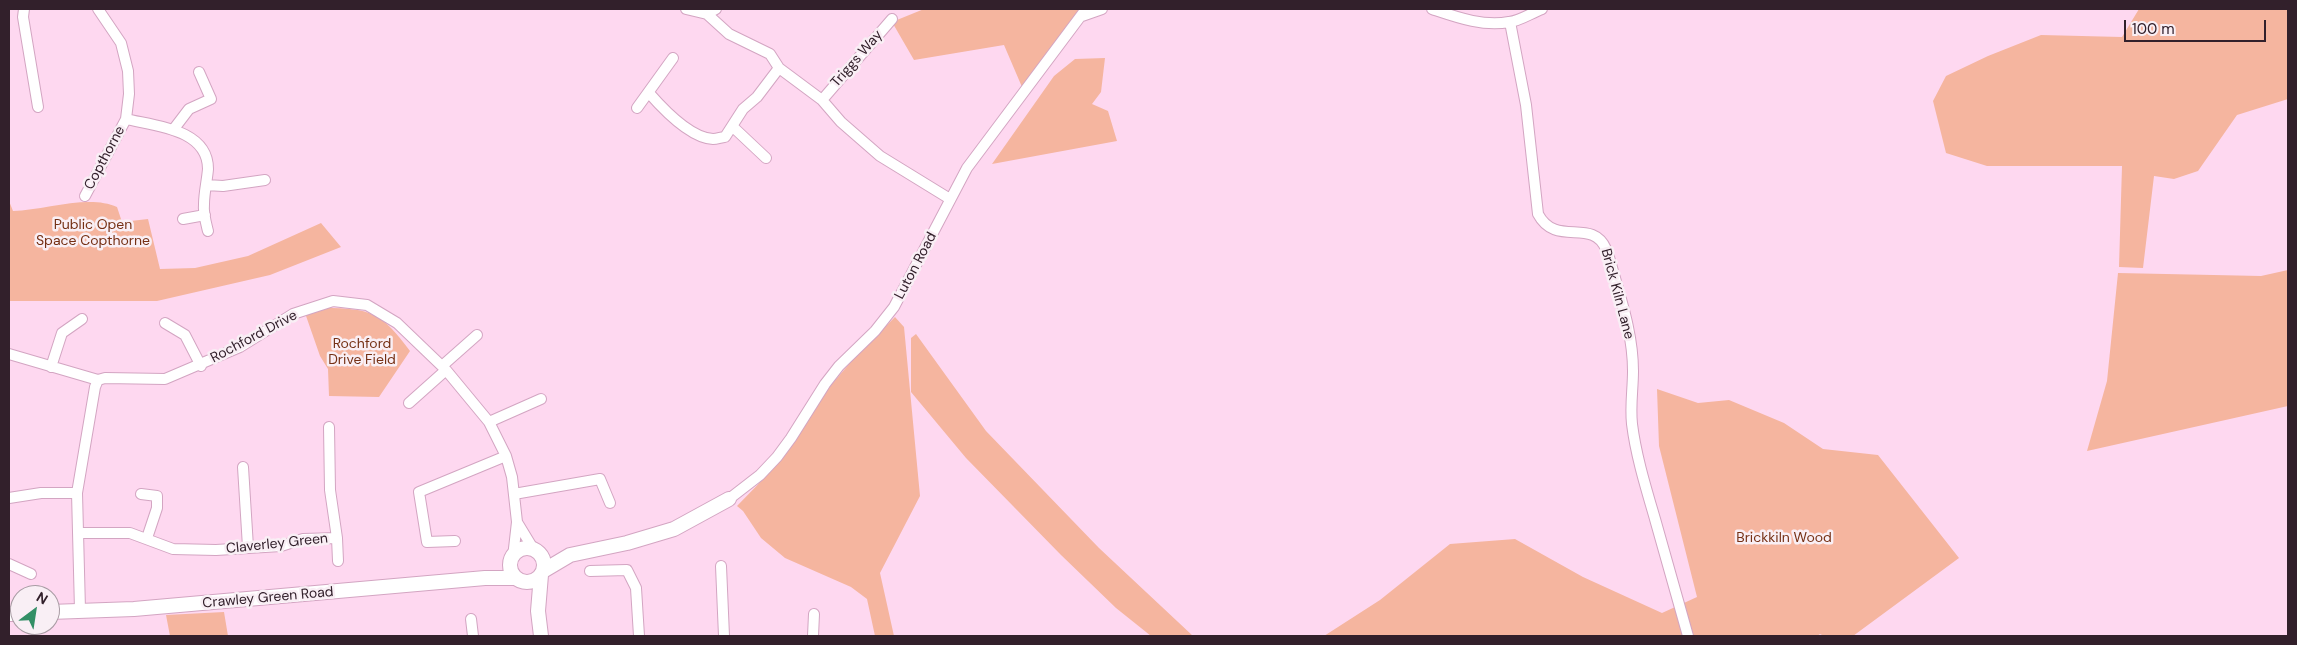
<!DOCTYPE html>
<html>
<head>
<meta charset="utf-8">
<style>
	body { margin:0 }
	#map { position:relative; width:2297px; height:645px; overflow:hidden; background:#fed8f0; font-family:"DM Sans",sans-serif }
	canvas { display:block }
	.frame { position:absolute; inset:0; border:10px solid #32202b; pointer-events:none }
	.north { position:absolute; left:10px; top:585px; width:50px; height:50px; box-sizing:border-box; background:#f9eff5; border:1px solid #a99ca4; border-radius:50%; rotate:31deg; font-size:14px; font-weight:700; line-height:20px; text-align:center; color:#32202b }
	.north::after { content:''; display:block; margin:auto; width:18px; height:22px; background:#338f66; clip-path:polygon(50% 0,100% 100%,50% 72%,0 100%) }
	.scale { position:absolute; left:2124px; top:20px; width:142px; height:22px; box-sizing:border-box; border:2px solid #32202b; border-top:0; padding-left:6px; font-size:15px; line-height:18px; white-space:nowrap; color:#32202b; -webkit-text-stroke:4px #f9eff5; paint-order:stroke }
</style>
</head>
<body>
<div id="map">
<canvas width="2297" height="645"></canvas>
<div class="frame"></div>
<div class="north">N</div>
<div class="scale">100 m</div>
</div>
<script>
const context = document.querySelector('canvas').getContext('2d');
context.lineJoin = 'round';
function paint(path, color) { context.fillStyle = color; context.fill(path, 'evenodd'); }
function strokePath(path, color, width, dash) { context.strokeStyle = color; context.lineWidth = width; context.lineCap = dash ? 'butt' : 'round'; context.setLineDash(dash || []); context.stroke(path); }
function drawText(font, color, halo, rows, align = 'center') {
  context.font = font + ' "DM Sans",sans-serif'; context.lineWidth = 5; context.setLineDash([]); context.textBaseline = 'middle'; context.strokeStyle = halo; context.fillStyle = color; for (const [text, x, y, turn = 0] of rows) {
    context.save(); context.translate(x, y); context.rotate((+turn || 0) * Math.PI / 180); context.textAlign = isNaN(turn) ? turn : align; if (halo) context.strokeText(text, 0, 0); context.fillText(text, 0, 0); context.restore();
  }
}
const green = new Path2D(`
	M924,9H1093L1070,22L1022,87L1004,45L914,60L892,22Z
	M2139,9H2288V99L2237,115L2198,171L2174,179L2154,176L2143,268L2119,267L2122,166H1987L1946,153L1933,101L1946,76L1988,56L2041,35L2122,37Z
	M1105,58L1101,92L1092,104L1108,111L1117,141L992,164L1054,76L1075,59Z
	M9,201L13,211C45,210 89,194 117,207L122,222L148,219L160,269L195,268L248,256L321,223L341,247L270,275L157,301H9Z
	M2288,270V406L2087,451L2107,381L2118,273L2261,276Z
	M324,308C371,308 382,313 410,351L379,397L329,396L328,369L320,356L305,313Z
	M895,317L904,327L920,496L880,573L894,636H875L867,599L851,587L785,558L761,538L743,511L737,506L773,469L795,440L825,392L856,356Z
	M916,334L986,431L1099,548L1193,636H1151L1116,608L1061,555L966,458L911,392V338Z
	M1657,389L1698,403L1729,400L1784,423L1823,449L1878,455L1959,558L1853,636H1824L1820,634L1817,636H1324L1380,600L1450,544L1515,539L1583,577L1662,613L1697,597L1659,446Z
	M224,612L228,636H170L166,615Z`);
const street = new Path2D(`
	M24,9L23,17L38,107
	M686,9L707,14L716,9
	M1432,9C1456,17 1483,27 1509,22C1520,21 1531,13 1542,9
	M707,14L729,34L770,54L779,68L822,100L841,122L880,156L950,199
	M1082,16L1102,9
	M1510,22L1526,105L1538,214C1556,248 1592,217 1606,249C1610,258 1612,269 1615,278C1624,309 1633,339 1633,371C1633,389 1630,406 1632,424C1636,456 1646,488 1655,519C1666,558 1677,597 1688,636
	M649,93C663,109 690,138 713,139C717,139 722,137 725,137L743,109L757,97L779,68
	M822,100L892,19
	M637,108L673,58
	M126,119C155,126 208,129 208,169C207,181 204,193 204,204C203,213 206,223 208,231
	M732,126L766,158
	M173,130L189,109L211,99L199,72
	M206,185L223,186L265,180
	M85,196L126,119L129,94L128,71L121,43L98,9
	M183,219L205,215
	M165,323L185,335L201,366
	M9,354L98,380
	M442,366L477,335
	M51,367L62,333L82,319
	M409,403L446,370
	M489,422L541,399
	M243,467L248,547
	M141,494L157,496V508L147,538
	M514,494L600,479L610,503
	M9,498L41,493H77
	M729,499L760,475L777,457L791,438L825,384L839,366L875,331L894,307L967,168L1086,9
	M517,522L534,550
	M79,533H130L173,549L216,550L281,546L303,539L337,538L330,490L329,427
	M337,538L338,561
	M455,541L427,542L419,492L506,456
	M9,564L31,574
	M721,566L724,636
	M590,571L627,570L636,588L639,636
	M80,610L77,493L95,387L98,380L105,378L165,379L240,347L293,314L333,301L367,305L397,323L446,370L489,422L506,456L512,477L517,522L513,557
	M471,619L473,636
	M813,636L814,614`);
const secondary = new Path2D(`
	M510 565a17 17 0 1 1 34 0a17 17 0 1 1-34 0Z
	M543,571L570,555L627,543L674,529L729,499
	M50,612L134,609L485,578H516
	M9,614H20
	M541,636L538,611L541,575`);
const streetNames = [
	["Triggs Way",857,59,-49],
	["Copthorne",105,158,-62],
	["Luton Road",916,266,-62],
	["Brick Kiln Lane",1617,294,75],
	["Rochford Drive",254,337,-28],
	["Claverley Green",277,544,-6],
	["Crawley Green Road",268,598,-5]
];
const parkNames = [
	["Public Open",93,225],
	["Space Copthorne",93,241],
	["Rochford",362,344],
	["Drive Field",362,360],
	["Brickkiln Wood",1784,538]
];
paint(green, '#f5b59f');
strokePath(street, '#d3a5c2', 12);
strokePath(secondary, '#d3a5c2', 16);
strokePath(street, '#fff', 10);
strokePath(secondary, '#fff', 14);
drawText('14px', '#32202b', '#f9eff5', streetNames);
drawText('14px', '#753014', '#f9eff5', parkNames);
</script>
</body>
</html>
